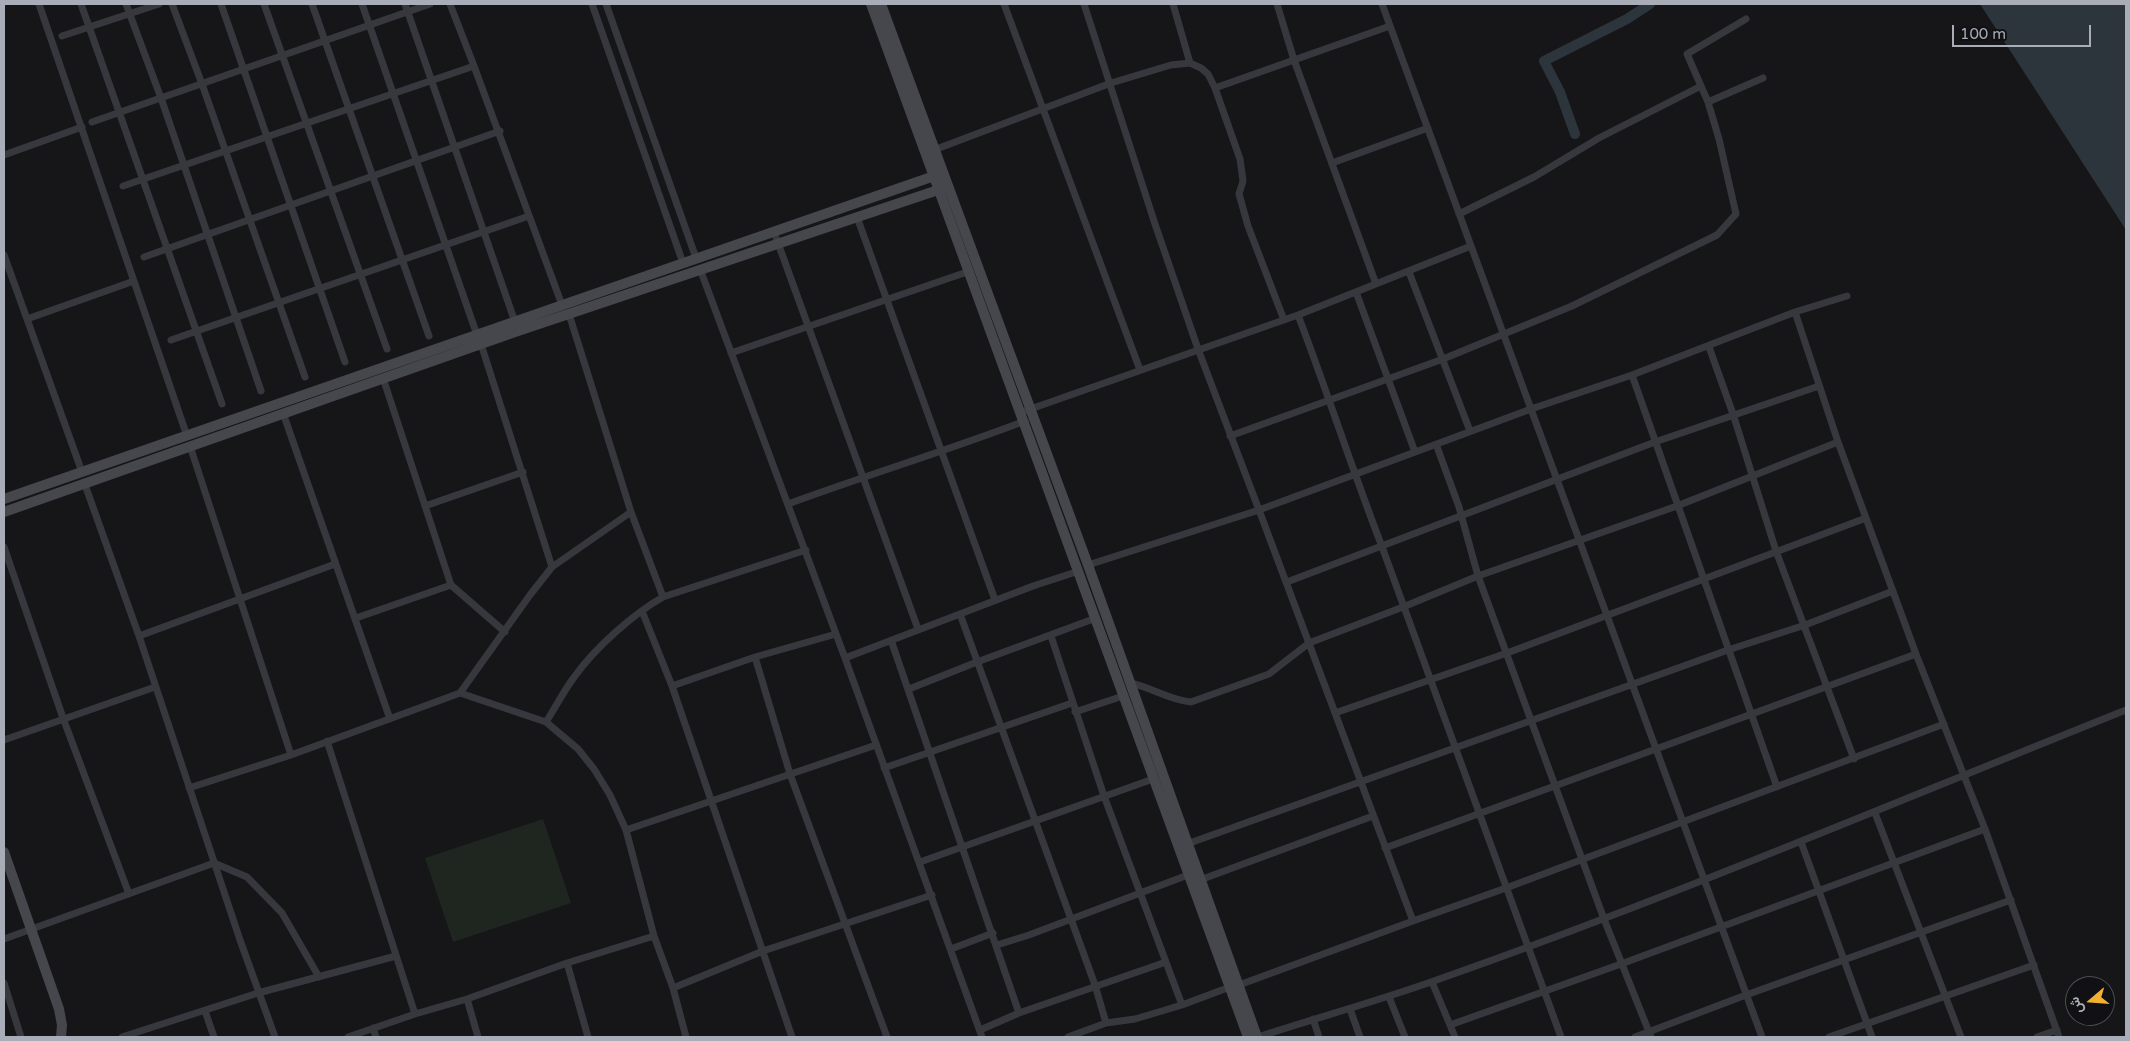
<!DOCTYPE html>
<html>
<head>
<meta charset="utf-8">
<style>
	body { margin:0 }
	#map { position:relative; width:2130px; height:1041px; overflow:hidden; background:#161618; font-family:"Varela Round",Vazirmatn,sans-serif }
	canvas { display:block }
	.frame { position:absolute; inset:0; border:5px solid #a8adb8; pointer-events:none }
	.north { position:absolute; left:2065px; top:976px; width:50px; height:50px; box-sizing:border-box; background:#111113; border:1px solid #4d4f55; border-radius:50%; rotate:252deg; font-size:14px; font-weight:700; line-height:20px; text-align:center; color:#a8adb8 }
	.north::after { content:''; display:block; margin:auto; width:18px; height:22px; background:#f2b134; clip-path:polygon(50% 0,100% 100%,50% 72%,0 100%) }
	.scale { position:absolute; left:1952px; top:25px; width:139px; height:22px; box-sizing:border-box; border:2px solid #a8adb8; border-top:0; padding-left:6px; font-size:15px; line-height:18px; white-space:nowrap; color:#a8adb8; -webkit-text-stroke:4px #111113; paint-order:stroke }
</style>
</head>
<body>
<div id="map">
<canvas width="2130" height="1041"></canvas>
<div class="frame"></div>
<div class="north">ش</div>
<div class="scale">100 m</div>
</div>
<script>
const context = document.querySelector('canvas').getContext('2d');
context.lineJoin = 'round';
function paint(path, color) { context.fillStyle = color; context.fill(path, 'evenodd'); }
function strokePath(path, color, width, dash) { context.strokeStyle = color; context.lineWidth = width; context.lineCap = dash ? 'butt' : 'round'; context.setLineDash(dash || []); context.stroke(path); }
const green = new Path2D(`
	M543,819L571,903L453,942L425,858Z`);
const water = new Path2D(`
	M1980,4H2126V230Z`);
const canal = new Path2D(`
	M1575,134L1560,92L1544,61L1627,19L1650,4`);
const street = new Path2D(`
	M39,4L187,436
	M81,4L222,404
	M126,4L161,98L261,391
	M172,4L202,84L305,377
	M221,4L345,362
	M264,4L387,349
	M312,4L429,336
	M362,4L477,335
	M405,4L515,322
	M450,4L474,66
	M592,4L683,263
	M606,4L696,258
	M1004,4L1140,370
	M1084,4L1155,224L1198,349L1259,510L1088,565
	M1173,4L1190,63
	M1277,4L1294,60L1376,284
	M1382,4L1762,1037
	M62,36L159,4
	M1215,88L1390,26
	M1708,102L1763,78
	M92,122L430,4
	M934,150L1111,83L1171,65L1190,63L1201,68L1208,74L1215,88L1240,159L1243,181L1239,194L1248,226L1284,320
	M4,155L82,127
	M1332,163L1428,128
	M123,186L474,66L562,305
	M1459,214L1534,177L1599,138L1701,86
	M857,217L995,600
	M774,232L918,629
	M4,255L82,472
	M144,257L500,131
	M700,269L845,658L982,1037
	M1409,272L1470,431
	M1356,292L1415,452
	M1795,312L1838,442L1916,654L1985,829L2059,1037
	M569,314L631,512L663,597
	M1298,315C1327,391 1352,469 1381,544L1561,1037
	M27,319L134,281
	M171,340L529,216
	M481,344L552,567
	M1709,347L1733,414L1776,551L1854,759
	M731,353L970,271
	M1632,375L1777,787
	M383,378L451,585L505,632
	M1022,412L1298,315L1471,246
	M283,413L390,719
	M1230,436L1443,359L1572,306L1717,235L1736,214L1719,139L1708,102L1687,54L1746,19
	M1436,444L1459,507L1478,576L1604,919L1651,1037
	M190,446L291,755
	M84,482L139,636L240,940L275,1037
	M788,504C867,475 946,451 1025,421
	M425,506L523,472
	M4,547L63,718L129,894
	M1287,582L1655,442L1819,386
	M642,611L672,686L792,1037
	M960,614L1095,985L1106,1023
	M356,618L451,585
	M139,636L335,564
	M1051,636L1104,796L1182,1005
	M891,640L1019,1013
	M755,657L790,774L887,1037
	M845,658L1033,586L1079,571
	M1130,683C1151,687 1169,700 1191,702L1269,674L1309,643L1403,607L1478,576L1677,506L1838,442
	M672,686L755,657L836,634
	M909,689L977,662L1096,618
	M460,693L530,595L552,567L631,512
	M1075,712L1123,696
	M1335,713L1507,653L1866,518
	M546,722C556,707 564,690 575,676C595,648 633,614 663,597L806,550
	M4,740L155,687
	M327,741L415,1014
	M884,768L1072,703
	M189,788L291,755L460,693L546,722L578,749L594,769L610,795L626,830L654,936L673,988L686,1037
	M1875,813L1961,1037
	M626,830L876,745
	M1801,842L1872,1037
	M1187,844L1728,650L1805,625L1893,591
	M1385,848L1916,654
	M920,862L1153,779
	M1200,880L1373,816
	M1413,921L1506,888L1944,724
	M4,939L214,863L247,877L282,913L319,977
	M997,945L1029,935L1188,875
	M951,949L993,933
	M567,963L588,1037
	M1432,982L1455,1037
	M4,983L21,1037
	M1239,985L1413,921L1259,510L1531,409L1632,375L1795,312L1847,296
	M673,988L763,951L932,895
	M1389,997L1405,1037
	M467,999L478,1037
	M1350,1009L1360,1037
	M205,1011L214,1037
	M1313,1019L1319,1037
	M1450,1025L1621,964L1985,829
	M373,1028L376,1037
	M980,1030L1019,1013L1166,962
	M122,1037L258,993L396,956
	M348,1037L415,1014L467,999L567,963L654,936
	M1068,1037L1106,1023L1135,1019L1182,1005L1230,987
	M1258,1037C1316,1018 1374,1002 1431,982C1666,900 1895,802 2126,710
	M1635,1037L1746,995L2011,900
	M1829,1037L2034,965
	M2037,1037L2057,1030`);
const secondary = new Path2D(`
	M871,4L1248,1037
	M881,4L1088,565L1257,1037
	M4,499L940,174
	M4,512L515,332L944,188
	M4,852L59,1009L62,1025L61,1037`);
paint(green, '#1e261f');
paint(water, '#2c353c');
strokePath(canal, '#2c353c', 10);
strokePath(street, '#37383d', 7);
strokePath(secondary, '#45474d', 10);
</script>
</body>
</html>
